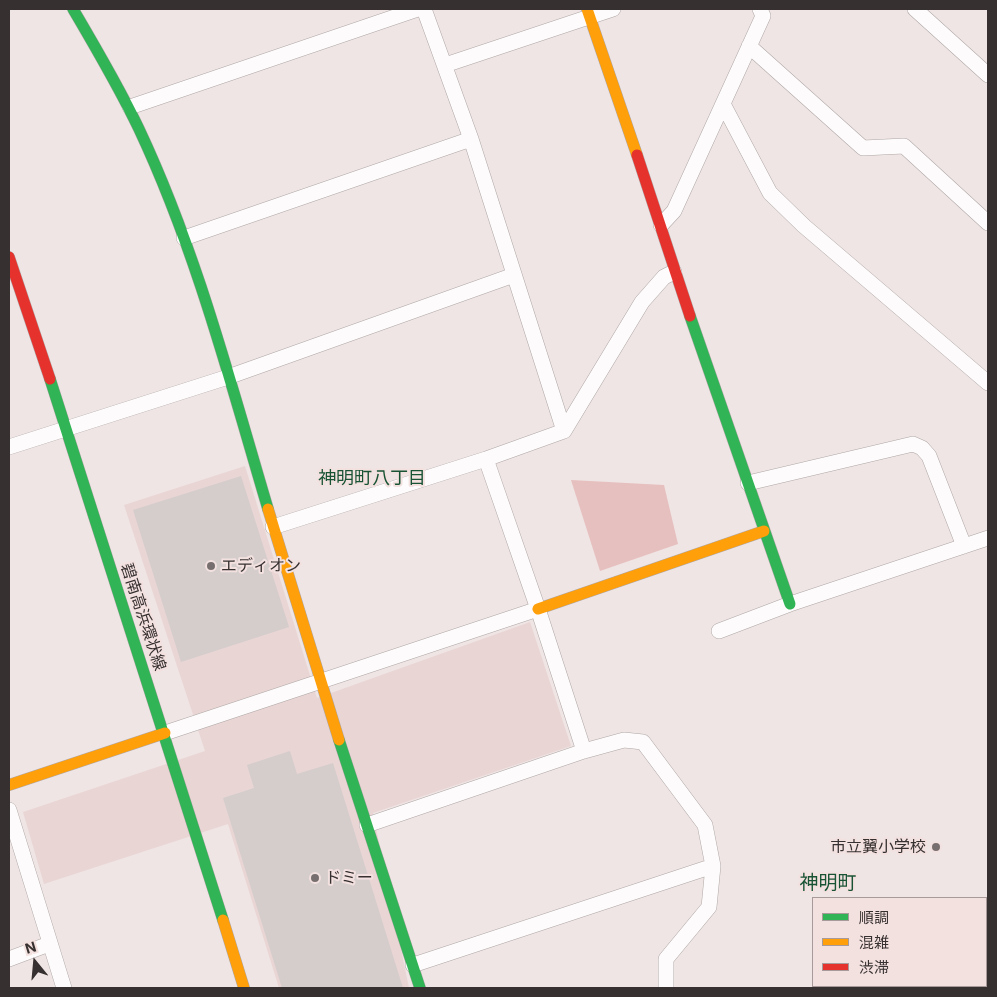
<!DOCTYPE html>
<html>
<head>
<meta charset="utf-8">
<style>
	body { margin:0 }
	#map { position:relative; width:997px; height:997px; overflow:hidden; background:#efe5e4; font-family:Inter,"Noto Sans JP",sans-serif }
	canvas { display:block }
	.frame { position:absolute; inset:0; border:10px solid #373030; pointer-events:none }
	.legend { position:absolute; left:812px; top:897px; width:175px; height:90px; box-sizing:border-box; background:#f3e1e0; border:1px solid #a89a9a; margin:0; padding:6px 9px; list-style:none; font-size:15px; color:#373030 }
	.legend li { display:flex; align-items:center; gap:10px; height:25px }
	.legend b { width:25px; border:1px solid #a89a9a }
	.north { position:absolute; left:10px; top:937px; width:50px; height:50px; -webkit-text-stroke:4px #f3e1e0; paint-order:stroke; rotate:343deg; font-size:14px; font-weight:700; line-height:20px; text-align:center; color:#373030 }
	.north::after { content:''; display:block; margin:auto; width:18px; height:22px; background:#373030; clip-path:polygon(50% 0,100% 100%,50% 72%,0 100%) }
</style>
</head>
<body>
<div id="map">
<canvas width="997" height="997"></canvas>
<div class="frame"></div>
<ul class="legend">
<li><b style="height:6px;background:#30b455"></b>順調</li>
<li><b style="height:6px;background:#ff9f0a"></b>混雑</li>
<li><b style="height:6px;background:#e5322d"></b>渋滞</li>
</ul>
<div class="north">N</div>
</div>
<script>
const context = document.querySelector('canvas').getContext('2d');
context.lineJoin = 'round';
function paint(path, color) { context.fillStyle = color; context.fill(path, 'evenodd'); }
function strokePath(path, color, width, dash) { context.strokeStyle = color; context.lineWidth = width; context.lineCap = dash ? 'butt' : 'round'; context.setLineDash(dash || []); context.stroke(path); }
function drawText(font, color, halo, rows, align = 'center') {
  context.font = font + ' Inter,"Noto Sans JP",sans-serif'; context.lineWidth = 4; context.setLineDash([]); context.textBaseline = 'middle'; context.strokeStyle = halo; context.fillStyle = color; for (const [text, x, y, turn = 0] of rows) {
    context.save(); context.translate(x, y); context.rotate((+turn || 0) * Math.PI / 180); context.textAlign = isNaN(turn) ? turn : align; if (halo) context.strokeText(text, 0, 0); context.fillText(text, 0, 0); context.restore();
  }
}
const built = new Path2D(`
	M245,466L317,698L530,622L571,746L373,813L409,988H279L228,824L44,884L23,812L205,751L124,505Z`);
const green = new Path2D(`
	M571,480L664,485L678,544L600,571Z`);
const building = new Path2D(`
	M241,476L289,627L181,662L133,510Z
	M290,751L297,774L333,763L403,988H282L223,798L254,788L247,765Z`);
const street = new Path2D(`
	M424,9L471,139L564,431
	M915,9L988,75
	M749,46L863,148L904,146L988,223
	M445,65L613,9
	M723,104L770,193L804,226L988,383
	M130,107L418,9
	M661,225L674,211L763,16L760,9
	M184,238L471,139
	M9,447L228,377L514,275
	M748,483L913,444L922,448L929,456L964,546
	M273,527L486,459
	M719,631L790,604L988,538
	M165,733L538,609
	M584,751L538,609L486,459L564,431L642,302L664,277L674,272
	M9,810L64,988
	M367,825L584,751L624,740L643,742L705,825L713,866L709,907L666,959V988
	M9,959L49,944
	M413,965L713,866`);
const fast = new Path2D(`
	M73,9C96,48 119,87 139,129C196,250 230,381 268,509
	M690,316L790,604
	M50,379L223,920
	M339,740L420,988`);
const slow = new Path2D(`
	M587,9L637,155
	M268,509L339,740
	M538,609L764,531
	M9,785L165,733
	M223,920L244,988`);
const jam = new Path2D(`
	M637,155L690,316
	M9,257L50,379`);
const markers = [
	[211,566,5,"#776f6f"],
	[936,847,5,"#776f6f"],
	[315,878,5,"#776f6f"]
];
const poiNames = [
	["エディオン",221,566],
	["市立翼小学校",926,847,"right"],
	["ドミー",325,878]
];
const streetNames = [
	["碧南高浜環状線",143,617,72]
];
const neighbourhoodNames = [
	["神明町八丁目",372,479]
];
const quarterNames = [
	["神明町",828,883]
];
paint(built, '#e9d5d4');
paint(green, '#e6c0bf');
paint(building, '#d4cdcc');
strokePath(street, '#afa7a7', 16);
strokePath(fast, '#afa7a7', 12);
strokePath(slow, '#afa7a7', 12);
strokePath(jam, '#afa7a7', 12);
strokePath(street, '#fdfbfb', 15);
strokePath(fast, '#30b455', 11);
strokePath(slow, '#ff9f0a', 11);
strokePath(jam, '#e5322d', 11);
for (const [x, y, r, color] of markers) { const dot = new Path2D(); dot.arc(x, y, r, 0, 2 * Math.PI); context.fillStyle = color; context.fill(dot); strokePath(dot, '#f3e1e0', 2); }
drawText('16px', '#373030', '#f3e1e0', poiNames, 'left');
drawText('16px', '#373030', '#f3e1e0', streetNames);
drawText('18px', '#185334', '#f3e1e0', neighbourhoodNames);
drawText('19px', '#185334', '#f3e1e0', quarterNames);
</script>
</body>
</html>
